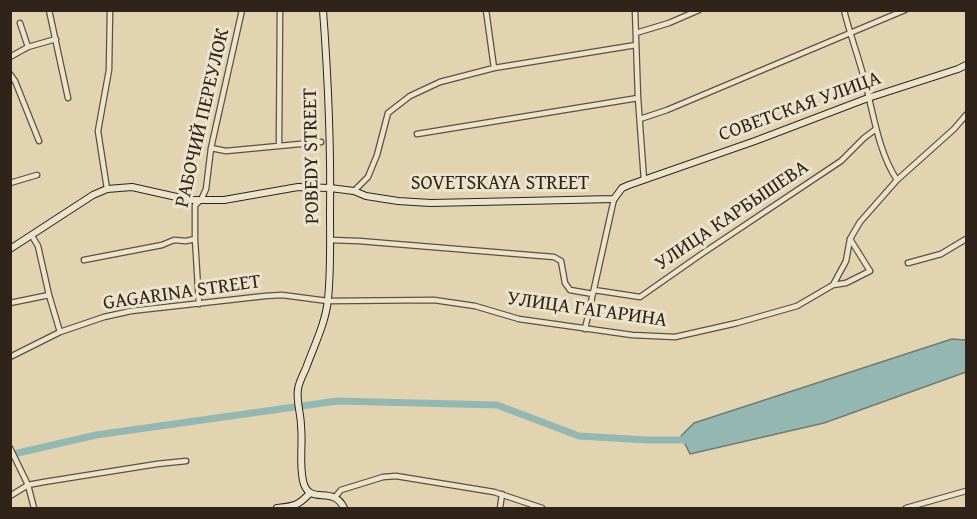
<!DOCTYPE html>
<html>
<head>
<meta charset="utf-8">
<style>
	body { margin:0 }
	#map { position:relative; width:977px; height:519px; overflow:hidden; background:#e2d4b1; font-family:"Gentium Book Plus",serif }
	canvas { display:block }
	.frame { position:absolute; inset:0; border:12px solid #30241a; pointer-events:none }
</style>
</head>
<body>
<div id="map">
<canvas width="977" height="519"></canvas>
<div class="frame"></div>
</div>
<script>
const context = document.querySelector('canvas').getContext('2d');
context.lineJoin = 'round';
function paint(path, color) { context.fillStyle = color; context.fill(path, 'evenodd'); }
function strokePath(path, color, width, dash) { context.strokeStyle = color; context.lineWidth = width; context.lineCap = dash ? 'butt' : 'round'; context.setLineDash(dash || []); context.stroke(path); }
function drawText(font, color, halo, rows, align = 'center') {
  context.font = font + ' "Gentium Book Plus",serif'; context.lineWidth = 6; context.setLineDash([]); context.textBaseline = 'middle'; context.strokeStyle = halo; context.fillStyle = color; for (const [text, x, y, turn = 0] of rows) {
    context.save(); context.translate(x, y); context.rotate((+turn || 0) * Math.PI / 180); context.textAlign = isNaN(turn) ? turn : align; if (halo) context.strokeText(text, 0, 0); context.fillText(text, 0, 0); context.restore();
  }
}
const water = new Path2D(`
	M952,339L966,340V372L824,423L690,454L681,436L694,423Z`);
const river = new Path2D(`
	M10,457L18,453L96,435L337,401L497,405L579,436L647,440H690`);
const street = new Path2D(`
	M49,10L68,98
	M486,10L494,68
	M635,10L638,98L644,180
	M844,10C850,35 859,58 865,82C874,115 878,151 897,180
	M20,23L28,47
	M636,33L669,23L699,10
	M10,57L28,47L56,39
	M10,74L15,81L39,141
	M640,119L667,110L905,10
	M417,134L638,98
	M279,146L280,10
	M211,148L226,151L321,142
	M10,183L37,175
	M107,189L98,131L109,70L110,10
	M354,191L368,177L377,155L388,113L410,96L440,82L494,68L636,45
	M32,236L38,246L49,295L60,332
	M330,240L359,241L554,257L561,261L565,283L570,290L593,294
	M84,260L162,245L174,240L186,241L195,239
	M908,263L941,254L966,239
	M833,285L846,283L870,271L850,239
	M594,290L640,297L703,253L841,161L864,138L876,129
	M10,303L49,295
	M199,304L195,239V205L201,200L206,189L211,148L242,10
	M585,329L614,199
	M10,357L60,332L104,317L131,311L265,296L282,295L328,301L434,300L475,306L519,319L632,335L675,337L737,323L797,306L833,285L846,261L850,239L860,222L897,180L954,129L966,115
	M10,448L28,485L34,508
	M10,496L28,485L44,482L157,464L186,461
	M335,497L341,490L383,477L396,476L494,492L542,508
	M500,508L502,494
	M906,508L966,491`);
const secondary = new Path2D(`
	M323,10C328,77 331,144 330,212C330,240 331,270 328,299C326,322 314,346 306,368C303,375 299,382 298,389C296,401 301,414 301,426C303,444 299,462 303,481C309,507 333,484 344,508
	M10,249L93,195L107,189L132,187L190,200H224L298,187L330,188L354,191L366,196L398,201L431,203L614,199L622,188L629,185L755,141L868,98L958,69L966,65
	M277,508C294,506 298,506 310,493`);
const streetNames = [
	["СОВЕТСКАЯ УЛИЦА",800,107,-20],
	["РАБОЧИЙ ПЕРЕУЛОК",203,118,-77],
	["POBEDY STREET",312,156,-91],
	["SOVETSKAYA STREET",500,184],
	["УЛИЦА КАРБЫШЕВА",732,216,-34],
	["GAGARINA STREET",182,293,-8],
	["УЛИЦА ГАГАРИНА",587,310,8]
];
paint(water, '#95b7b2');
strokePath(water, '#6d7c75', 1.5);
strokePath(river, '#95b7b2', 7);
strokePath(street, '#5c5040', 7);
strokePath(secondary, '#30241a', 8);
strokePath(street, '#ece3cc', 4.5);
strokePath(secondary, '#ece3cc', 6);
drawText('20px', '#30241a', '#ece3cc', streetNames);
</script>
</body>
</html>
